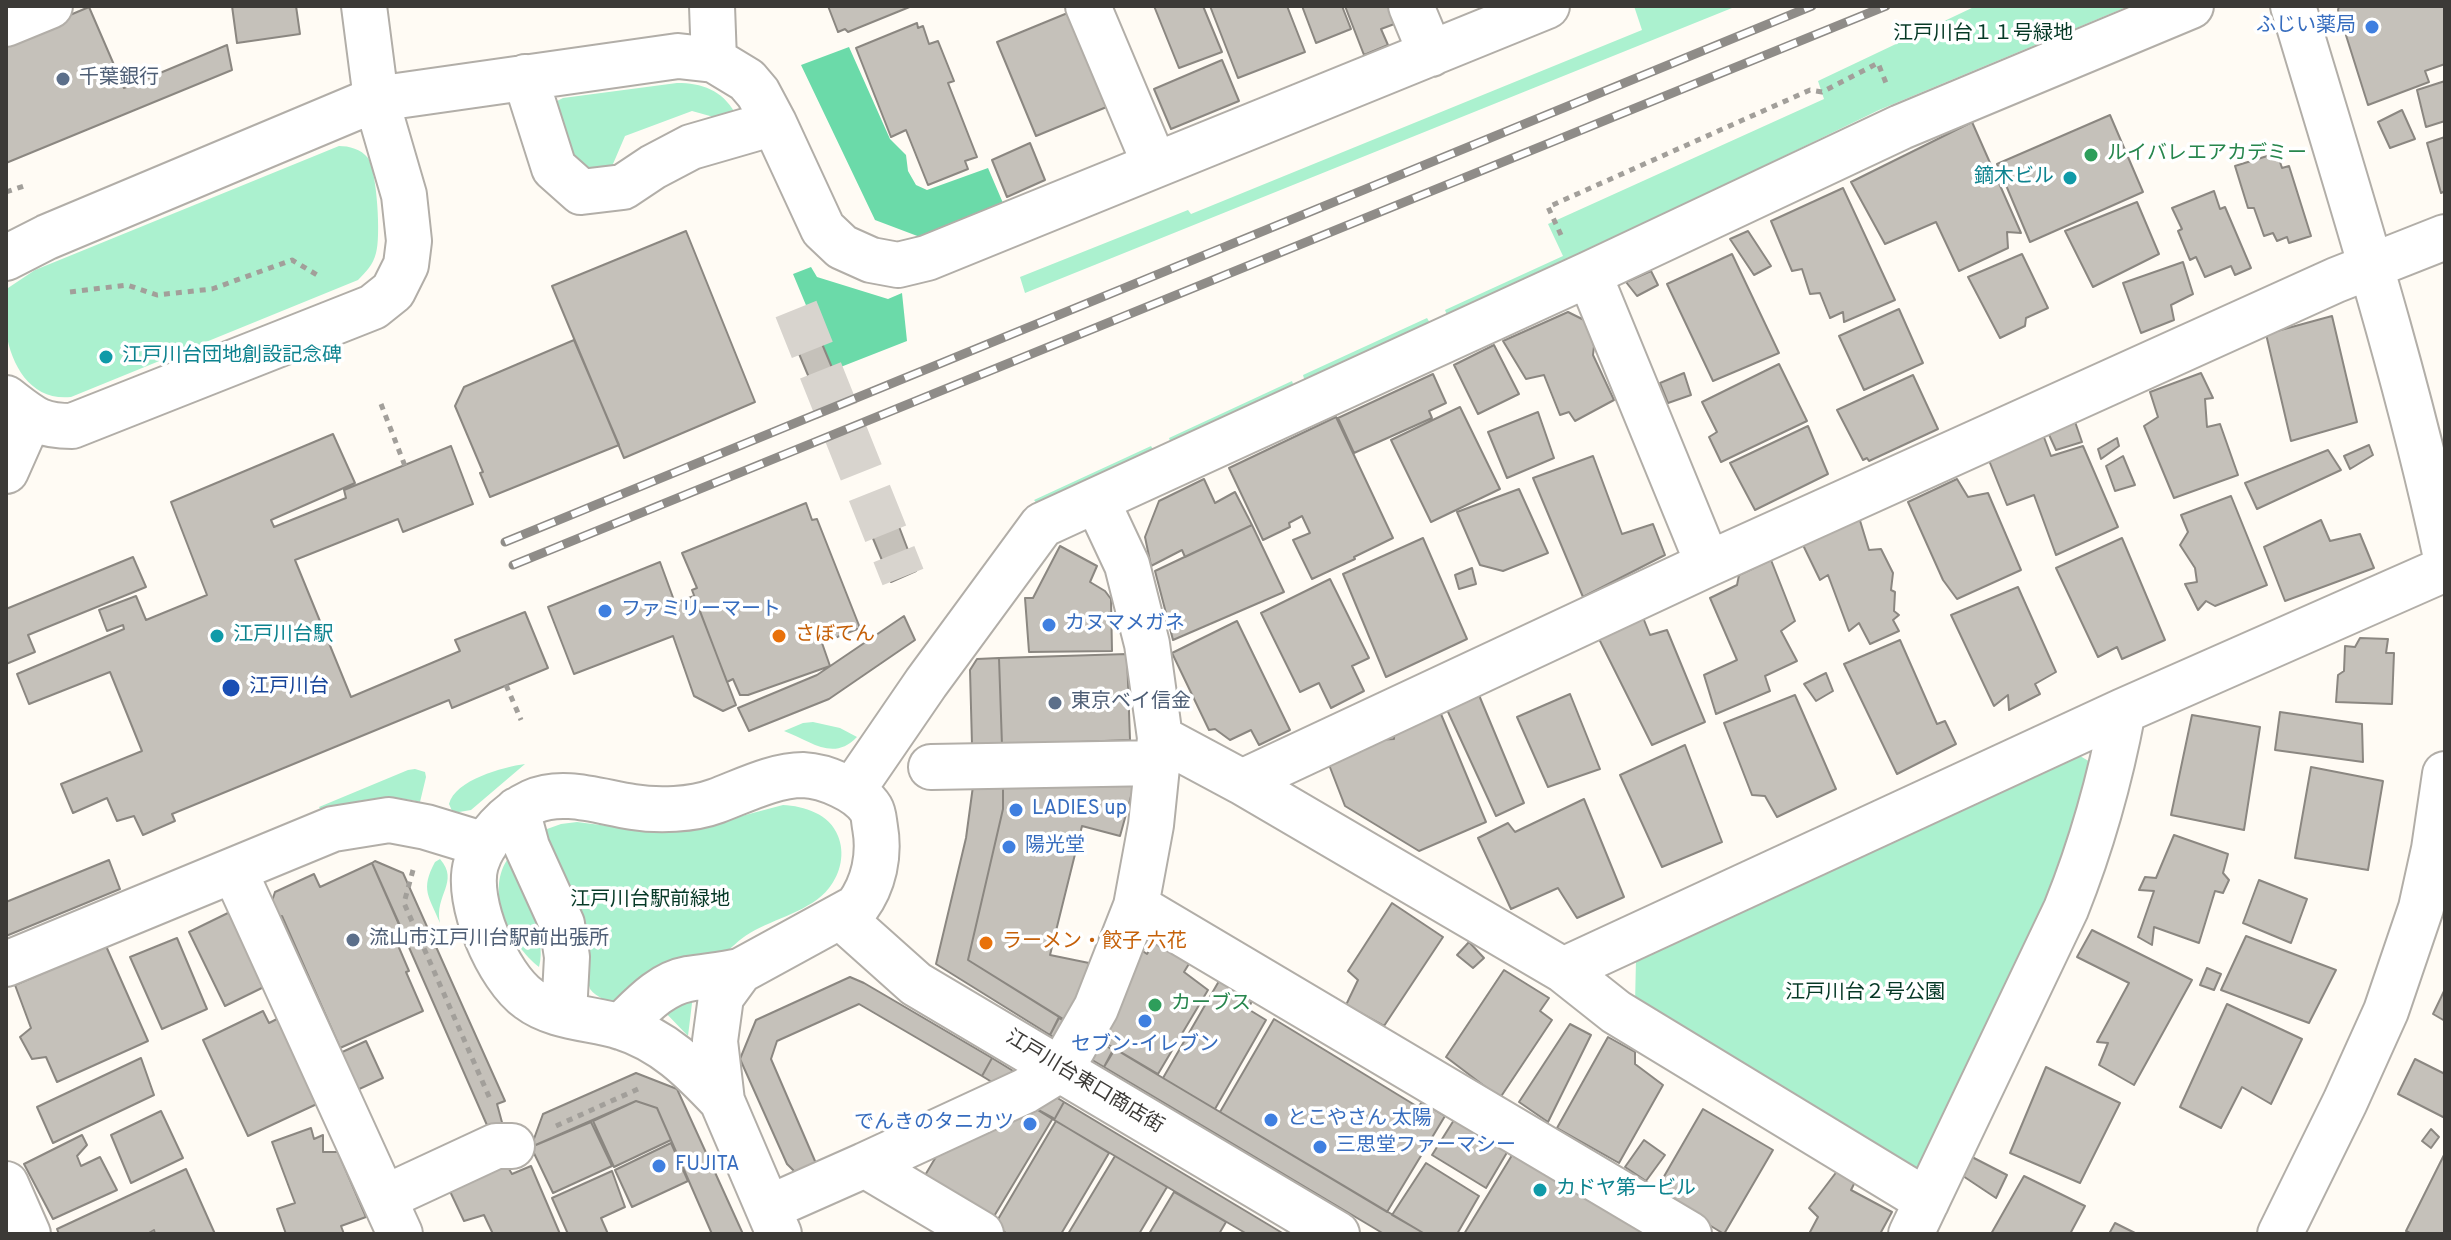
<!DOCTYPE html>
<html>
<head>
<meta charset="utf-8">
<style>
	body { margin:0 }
	#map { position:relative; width:2451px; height:1240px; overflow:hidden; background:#fffbf4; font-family:Overpass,sans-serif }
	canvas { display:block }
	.frame { position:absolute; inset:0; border:8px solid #3c3a37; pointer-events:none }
</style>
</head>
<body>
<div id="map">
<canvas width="2451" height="1240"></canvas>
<div class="frame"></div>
</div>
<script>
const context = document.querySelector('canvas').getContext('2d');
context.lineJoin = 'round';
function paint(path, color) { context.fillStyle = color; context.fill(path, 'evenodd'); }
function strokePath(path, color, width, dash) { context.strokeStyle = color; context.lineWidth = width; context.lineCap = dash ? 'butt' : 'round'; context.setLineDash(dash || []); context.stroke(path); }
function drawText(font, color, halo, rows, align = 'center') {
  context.font = font + ' Overpass,"Noto Sans JP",sans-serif'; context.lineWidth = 7; context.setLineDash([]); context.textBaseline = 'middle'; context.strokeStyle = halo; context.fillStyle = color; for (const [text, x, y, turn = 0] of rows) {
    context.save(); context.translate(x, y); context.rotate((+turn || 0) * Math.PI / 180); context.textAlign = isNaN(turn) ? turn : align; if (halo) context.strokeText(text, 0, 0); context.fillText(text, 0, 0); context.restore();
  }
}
const green = new Path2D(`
	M1634,6H1737L1025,293L1020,277L1188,210L1191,214L1642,30Z
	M1976,6H2129L1879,110L1566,262L1447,315L1445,310L1563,256L1548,224L1824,99L1818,81Z
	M677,83C702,83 722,90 735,113L728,121L692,111L625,136L610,171L588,175L572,155L554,107L557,101L563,98Z
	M339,146C349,146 361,149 368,158C377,171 381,238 376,253C373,265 366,272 358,280L71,397C32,401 12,368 6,332C4,320 6,306 6,294L8,288L35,270Z
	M1427,318L1430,323L1305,382L1303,375Z
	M1292,381L1294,387L1171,444L1169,438Z
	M1151,446L1154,451L1038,505L1034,500Z
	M813,722L840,728L857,737C833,762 811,741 784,731L803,723Z
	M2075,753L2097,766L2071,855L1929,1162L1906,1172L1635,1004L1636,959Z
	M525,764L471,810L453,813L449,804C455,780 503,767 525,764Z
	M415,769L425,772L426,777L420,802C388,793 352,800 322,812L319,807L408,770Z
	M783,805C804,806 830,814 838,836C845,853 841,873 829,888C811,911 775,918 750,933C739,939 731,949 721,956C692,973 651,987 620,1002C608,1002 597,998 590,989L545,835L547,829L561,824L577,822L655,832L685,831Z
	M440,859C460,882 434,895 440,923C429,896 420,890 435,862Z
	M507,860C522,886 548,937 539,967C511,945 485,894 507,860Z
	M693,995L688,1036L662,1009Z`);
const forest = new Path2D(`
	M849,47L890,139L906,155L908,171L916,185L927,190L988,168L1003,203L920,237L875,220L801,65Z
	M811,267L817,277L888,299L902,293L907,341L833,370L793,274Z`);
const building = new Path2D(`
	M232,6H296L300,34L237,43Z
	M828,6H912L848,32L845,29L838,32Z
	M1154,6H1203L1222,52L1179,68Z
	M1210,6H1287L1305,52L1238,78Z
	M1302,6H1342L1351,29L1316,43Z
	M1345,6H1390L1397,23L1381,29L1388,45L1364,55Z
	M2339,6H2445V64L2425,71L2429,82L2368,105L2338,10Z
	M89,7L124,88L227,45L232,70L6,163V42Z
	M1070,12L1109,106L1036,136L997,42Z
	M917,23L918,28L923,26L929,44L938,41L954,81L948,83L977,157L965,161L968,169L928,185L906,130L891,137L856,48Z
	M1222,60L1239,101L1171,129L1154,89Z
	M2445,81V121L2426,127L2417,90Z
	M2402,110L2415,139L2390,148L2378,122Z
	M2110,115L2143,192L2030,242L1997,164Z
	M1972,122L2021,233L2007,232L2008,248L1959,271L1936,222L1885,244L1851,182Z
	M2445,137V191L2441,193L2427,143Z
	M1030,143L1045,180L1007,197L992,160Z
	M2277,153L2282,168L2289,166L2311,236L2289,243L2287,237L2277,241L2273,233L2264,236L2254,208H2248L2235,166Z
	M1843,188L1895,300L1844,322L1843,312L1830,318L1820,293L1810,294L1802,269L1792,271L1771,221Z
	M2214,191L2220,209L2225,207L2251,268L2235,275L2231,266L2205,277L2196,257L2190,260L2178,231L2182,229L2172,208Z
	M2137,202L2159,254L2093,287L2065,231Z
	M686,231L755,402L624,458L552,286Z
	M1748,231L1771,266L1754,275L1730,239Z
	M1732,254L1779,353L1713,381L1667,284Z
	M2022,254L2048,308L2026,318L2025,326L2000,338L1968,277Z
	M2183,262L2193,294L2171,305L2174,320L2141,333L2123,283Z
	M1651,271L1658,285L1637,296L1626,282Z
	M807,308L833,370L810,380L784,318Z
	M1899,309L1923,363L1864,390L1839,336Z
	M1568,312L1586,321L1594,346L1593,355L1614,400L1575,421L1569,412L1560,415L1544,375L1526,379L1503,341Z
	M2332,316L2357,422L2291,441L2266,334Z
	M574,340L619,445L490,497L480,473L483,472L455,406L464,387Z
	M1494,345L1519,394L1478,414L1454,365Z
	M1779,364L1807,421L1721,462L1709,437L1717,432L1702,402Z
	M1684,373L1691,395L1668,403L1660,383Z
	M2201,373L2213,398L2205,399L2207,427L2220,424L2238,475L2174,498L2144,426L2158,417L2150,392Z
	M1433,374L1446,403L1429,411L1432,418L1354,453L1338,418Z
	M1913,375L1938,429L1869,461L1867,458L1863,460L1837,410Z
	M1460,407L1500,489L1431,522L1391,440Z
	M1538,412L1554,458L1507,478L1488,432Z
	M2073,416L2082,442L2056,450L2045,426Z
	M1336,417L1393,538L1354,557L1355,559L1312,579L1293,540L1310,533L1302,516L1289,523L1290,527L1263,540L1229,468Z
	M1808,426L1828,474L1755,510L1730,463Z
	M2042,432L2051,456L2083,446L2118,527L2056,555L2034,495L2007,505L1988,458Z
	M333,434L355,483L271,520L274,527L346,498L344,490L451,446L473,504L403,532L398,519L295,560L351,697L460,651L455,640L525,612L548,668L452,708L449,700L172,814L175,821L143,835L134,816L117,821L107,798L73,813L61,784L142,751L110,672L29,704L17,674L124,629L123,625L107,631L99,610L136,596L146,620L207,595L171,502Z
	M2117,438L2119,446L2101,459L2098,449Z
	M2369,445L2373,455L2350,469L2344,456Z
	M2328,450L2341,470L2257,509L2245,483Z
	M1593,456L1622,534L1653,524L1665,555L1583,597L1533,478Z
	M2123,456L2135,485L2115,491L2106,466Z
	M1204,479L1215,503L1235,492L1252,525L1185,557L1182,550L1151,566L1145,537L1159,501Z
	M1957,479L1968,497L1988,493L2021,570L1957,599L1943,580L1908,502Z
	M1519,489L1548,553L1503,571L1480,565L1457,512Z
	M2231,496L2267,585L2215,606L2206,601L2198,610L2185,584L2197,582L2195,568L2180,545L2188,532L2181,515Z
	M806,503L812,520L817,519L860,628L822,643L830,666L748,695H740L733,679L727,682L692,590L697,588L682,553Z
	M1858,514L1869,550L1881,549L1893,573L1891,590L1895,592L1894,611L1899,615L1893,620L1899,631L1870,644L1859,623L1849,631L1828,575L1820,580L1801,541Z
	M2321,520L2330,541L2360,534L2374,568L2285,601L2264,547Z
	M898,524L916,571L891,582L872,536Z
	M1252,525L1284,592L1173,640L1155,571Z
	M1423,538L1467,639L1386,677L1343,574Z
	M2122,538L2165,640L2122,659L2117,647L2098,657L2056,568Z
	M1060,546L1097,566L1090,582L1105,591L1111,599L1112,651L1029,652L1025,598H1033Z
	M133,557L146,587L28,635L35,652L6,664V609Z
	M1771,560L1795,621L1781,631L1797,661L1765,676L1770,691L1716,714L1704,675L1737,660L1710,598L1737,585L1739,575Z
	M660,562L675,603L694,596L736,705L723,711L694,696L673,636L574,674L548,607Z
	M1472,568L1476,584L1459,589L1455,575Z
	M1330,579L1369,658L1352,666L1364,691L1331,708L1319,683L1300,692L1261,613Z
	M2018,587L2056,672L2035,684L2040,694L2009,710L2008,695L1994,706L1951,615Z
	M1642,615L1650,635L1667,630L1705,722L1652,745L1598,637Z
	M904,616L915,640L829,699L749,731L738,708L817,675Z
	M1237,621L1290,730L1259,745L1251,730L1230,740L1215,729L1209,730L1172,653Z
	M2360,638L2388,639L2386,653H2394L2392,704L2336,702L2338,675L2344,671L2345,646L2355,647Z
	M1900,640L1937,724L1945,721L1956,744L1897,774L1844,664Z
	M1127,654L1130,740L1002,745L999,658Z
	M999,658L1002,745H972L970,670L977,659Z
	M1826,673L1833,691L1816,701L1804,684Z
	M1476,688L1524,803L1496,816L1443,701Z
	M1570,694L1600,769L1548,787L1517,717Z
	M1795,695L1836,789L1777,817L1765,796L1752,795L1724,723Z
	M1438,707L1486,822L1419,851L1345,806L1326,757L1359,741L1394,739L1395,723Z
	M2280,712L2362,724L2363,762L2275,750Z
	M2192,715L2260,727L2244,830L2171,815Z
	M1685,745L1722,842L1662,867L1620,775Z
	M2311,767L2383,781L2368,870L2295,858Z
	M1003,780L1135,782L1120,836L1082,826L1050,955L1089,963L1078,1007L1068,1022L968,960L1003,809Z
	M973,786H1003V809L968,960L1059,1017L1050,1035L936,964L966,838Z
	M1584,799L1624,897L1577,918L1558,888L1511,909L1478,838L1508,823L1515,832Z
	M2174,835L2228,854L2223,873L2229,880L2223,893L2215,891L2199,943L2154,927L2152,945L2138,937L2154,891L2139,890L2145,877L2156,878Z
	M109,860L120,889L6,936V902Z
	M375,861L403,873L505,1101L497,1104L503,1126L490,1132L372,863Z
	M372,863L406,939L397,943L409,971L406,972L423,1011L340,1048L282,916L277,918L271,904L275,892L314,874L320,887Z
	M2259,880L2307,899L2291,943L2243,923Z
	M1392,903L1443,937L1384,1026L1346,1005L1358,980L1348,971Z
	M234,910L270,984L225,1006L189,932Z
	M2092,930L2192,980L2134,1085L2099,1065L2108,1043L2097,1042L2129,983L2077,957Z
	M1160,933L1195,954L1184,972L1208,990L1158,1074L1102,1041L1141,950L1147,954Z
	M2246,936L2336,970L2309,1023L2221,990Z
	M177,938L207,1009L162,1029L130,957Z
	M1469,942L1484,958L1473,968L1457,955Z
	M106,946L148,1041L57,1082L46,1057L32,1059L20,1037L31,1028L15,985Z
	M2207,968L2221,974L2214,990L2200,985Z
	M1504,970L1549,998L1540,1011L1552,1020L1500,1098L1446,1057Z
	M850,977L864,983L992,1058L982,1076L859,1004L777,1041L771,1059L818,1168L795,1172L787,1164L740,1059L756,1020Z
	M1219,981L1245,998L1248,994L1254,997L1248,1009L1266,1020L1215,1109L1163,1078Z
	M2445,989V1021L2433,1014Z
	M2227,1004L2302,1039L2271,1104L2242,1087L2221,1128L2180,1107Z
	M263,1011L269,1023L279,1018L319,1103L248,1136L203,1040Z
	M1059,1018L1113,1050L1104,1067L1050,1035Z
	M1274,1019L1418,1107L1422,1102L1445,1116L1387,1212L1220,1112Z
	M1570,1024L1591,1035L1548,1122L1519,1102Z
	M1608,1037L1635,1052V1064L1663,1085L1619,1163L1557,1128Z
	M366,1041L383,1078L355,1091L338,1054Z
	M1115,1049L1163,1078L1425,1234H1384L1104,1067Z
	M141,1058L154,1095L53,1143L37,1107Z
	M992,1058L1064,1102L1054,1120L982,1076Z
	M2415,1059L2445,1074V1118L2398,1094Z
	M2046,1067L2120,1103L2080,1183L2010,1153Z
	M636,1073L677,1089L743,1234H712L657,1108L636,1101L531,1147L543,1114Z
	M636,1101L657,1108L671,1140L614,1167L593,1121Z
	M1064,1102L1284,1234H1247L1054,1120Z
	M1031,1106L1053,1118L990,1223L921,1182L943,1145Z
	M1703,1109L1773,1150L1724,1234L1655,1192Z
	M161,1111L183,1158L131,1183L111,1135Z
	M1459,1112L1512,1144L1486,1188L1432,1155Z
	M1056,1121L1109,1153L1061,1234H1008L994,1226Z
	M591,1122L612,1166L553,1193L531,1147Z
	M311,1128L314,1139L323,1135V1152H338L366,1217L341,1226L344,1234H286L277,1209L295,1203L272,1142Z
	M2431,1129L2439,1137L2431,1148L2422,1141Z
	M82,1135L87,1145L77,1156L81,1166L100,1157L117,1190L53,1219L24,1164Z
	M1644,1140L1665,1155L1646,1181L1625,1167Z
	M671,1143L688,1181L632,1207L615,1170Z
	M1517,1147L1663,1234H1464Z
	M2445,1153V1234H2412L2406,1231Z
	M1115,1156L1167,1187L1139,1234H1068Z
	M1972,1157L2007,1175L1996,1198L1960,1174Z
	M503,1159L512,1174L531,1166L560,1234H493L484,1215L464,1221L447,1185Z
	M1426,1163L1479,1196L1457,1234H1425L1392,1215Z
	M1841,1166L1858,1176L1851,1190L1892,1212L1880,1234H1809L1818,1217L1809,1208Z
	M186,1169L215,1234H155L154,1230L147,1234H59L57,1229Z
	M612,1171L625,1207L601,1218L608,1234H568L552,1198Z
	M2024,1176L2085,1206L2070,1234H1991Z
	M1174,1192L1226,1222L1219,1234H1149Z
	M2115,1223L2137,1234H2109Z`);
const minorTunnel = new Path2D(`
	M796,309L903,577`);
const path = new Path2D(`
	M6,192L27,185
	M1561,235L1548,207L1810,90L1822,92L1878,63L1886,83
	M70,292L127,285L157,295L212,289L292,260L319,276
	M381,404L405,466
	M506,685L521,720
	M413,870L404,903L491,1101
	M556,1126L638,1089`);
const minor = new Path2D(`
	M712,6L714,60
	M1088,6L1155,165
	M1411,6L1431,54
	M2293,6C2347,187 2405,368 2445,553
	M6,24L50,6
	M525,77L554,168L581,192L623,187L653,167L691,147L774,123
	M6,258L47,237L376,99L678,56L714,60L747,80L758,93L774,123L823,229L842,247L871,260L898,265L927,258L1547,6
	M1589,274L1708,564
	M6,398C32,418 39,426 72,426L373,307L393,291L406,265L409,241L404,195L376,99L364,6
	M6,471L30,417
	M1097,501L1127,565L1147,644L1160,738L1151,825L1136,906L1689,1234
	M1160,738L1242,782L1563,970L1616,1012L1927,1201
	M931,767L1158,763
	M1242,782L1708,564L2336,280L2445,237
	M852,791L926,683L1042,525L1589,274L1901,127L2191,6
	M517,810L527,847L562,924L567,957L564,1014
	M234,870L400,1234
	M841,917L916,984L1337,1234
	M6,964L333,829L389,820L426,827L485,845
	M1563,970L2123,711L2445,569
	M620,1027C640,1008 660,984 688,979C705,976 722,975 740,971
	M722,1101C692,1069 663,1040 621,1027C592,1018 554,1018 529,999C498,977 465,901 476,864C484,838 508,813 532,802C563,788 600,802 633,807C658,811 692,810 716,801C743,791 774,775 803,775C825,776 859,790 871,809C874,814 874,822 875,827C880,855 874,884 857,907L740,971L721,997L715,1041L722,1101L779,1234
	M865,1165L1025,1091L1061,1069L1096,1008L1136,906
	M6,1184L28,1234
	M384,1198L496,1146H512
	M768,1208L865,1165L981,1234
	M1911,1234L2066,909C2092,844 2110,780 2123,711
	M2280,1234L2345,1102L2386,1011L2421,908L2434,849L2445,774`);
const rail = new Path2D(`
	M505,542L1812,6
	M513,565L1886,6`);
const markers = [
	[2372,27,8,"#3f7fe0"],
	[63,79,8,"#5c6f8a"],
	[2091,155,8,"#2e9e5b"],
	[2070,178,8,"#0f9aa8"],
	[106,357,8,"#0f9aa8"],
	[605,611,8,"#3f7fe0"],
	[1049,625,8,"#3f7fe0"],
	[217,636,8,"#0f9aa8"],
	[779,636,8,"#e8710a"],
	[231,688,10,"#1a4fb4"],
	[1055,703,8,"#5c6f8a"],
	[1016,810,8,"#3f7fe0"],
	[1009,847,8,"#3f7fe0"],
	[353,940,8,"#5c6f8a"],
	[986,943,8,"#e8710a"],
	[1155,1005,8,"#2e9e5b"],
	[1145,1021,8,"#3f7fe0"],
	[1271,1120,8,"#3f7fe0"],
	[1030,1124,8,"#3f7fe0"],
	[1320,1147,8,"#3f7fe0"],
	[659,1166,8,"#3f7fe0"],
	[1540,1190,8,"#0f9aa8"]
];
const shopNames = [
	["ふじい薬局",2356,27,"right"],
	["ファミリーマート",621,611],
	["カヌマメガネ",1065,625],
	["LADIES up",1032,810],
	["陽光堂",1025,847],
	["セブン-イレブン",1145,1046,"center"],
	["とこやさん 太陽",1287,1120],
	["でんきのタニカツ",1014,1124,"right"],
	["三思堂ファーマシー",1336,1147],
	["FUJITA",675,1166]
];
const parkNames = [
	["江戸川台１１号緑地",1983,35],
	["江戸川台駅前緑地",650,901],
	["江戸川台２号公園",1865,994]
];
const serviceNames = [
	["千葉銀行",79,79],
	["東京ベイ信金",1071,703],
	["流山市江戸川台駅前出張所",369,940]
];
const leisureNames = [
	["ルイバレエアカデミー",2107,155],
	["カーブス",1171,1005]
];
const cultureNames = [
	["鏑木ビル",2054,178,"right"],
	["江戸川台団地創設記念碑",122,357],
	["江戸川台駅",233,636],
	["カドヤ第一ビル",1556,1190]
];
const foodNames = [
	["さぼてん",795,636],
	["ラーメン・餃子 六花",1002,943]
];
const transitNames = [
	["江戸川台",249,688]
];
const streetNames = [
	["江戸川台東口商店街",1084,1083,31]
];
paint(green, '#abf1cf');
paint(forest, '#6bdaa9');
paint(building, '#c5c1ba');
strokePath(building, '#8b8781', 2);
strokePath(minorTunnel, '#d8d4ce', 44, [44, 22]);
strokePath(minor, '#b2aea8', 48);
strokePath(path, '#a29f9a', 5, [6, 6]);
strokePath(minor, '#fff', 44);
strokePath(rail, '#8f8c88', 9);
strokePath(rail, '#fff', 6, [18]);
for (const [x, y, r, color] of markers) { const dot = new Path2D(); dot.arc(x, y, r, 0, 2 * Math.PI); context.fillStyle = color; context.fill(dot); strokePath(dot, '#fff', 3); }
drawText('20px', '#366cbe', '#fff', shopNames, 'left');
drawText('20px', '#063926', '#fff', parkNames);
drawText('20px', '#4e5e75', '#fff', serviceNames, 'left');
drawText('20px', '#27864d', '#fff', leisureNames, 'left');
drawText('20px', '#0d838f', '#fff', cultureNames, 'left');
drawText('20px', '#c56008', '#fff', foodNames, 'left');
drawText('20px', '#164399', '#fff', transitNames, 'left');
drawText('20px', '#3c3a37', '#fff', streetNames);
</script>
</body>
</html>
